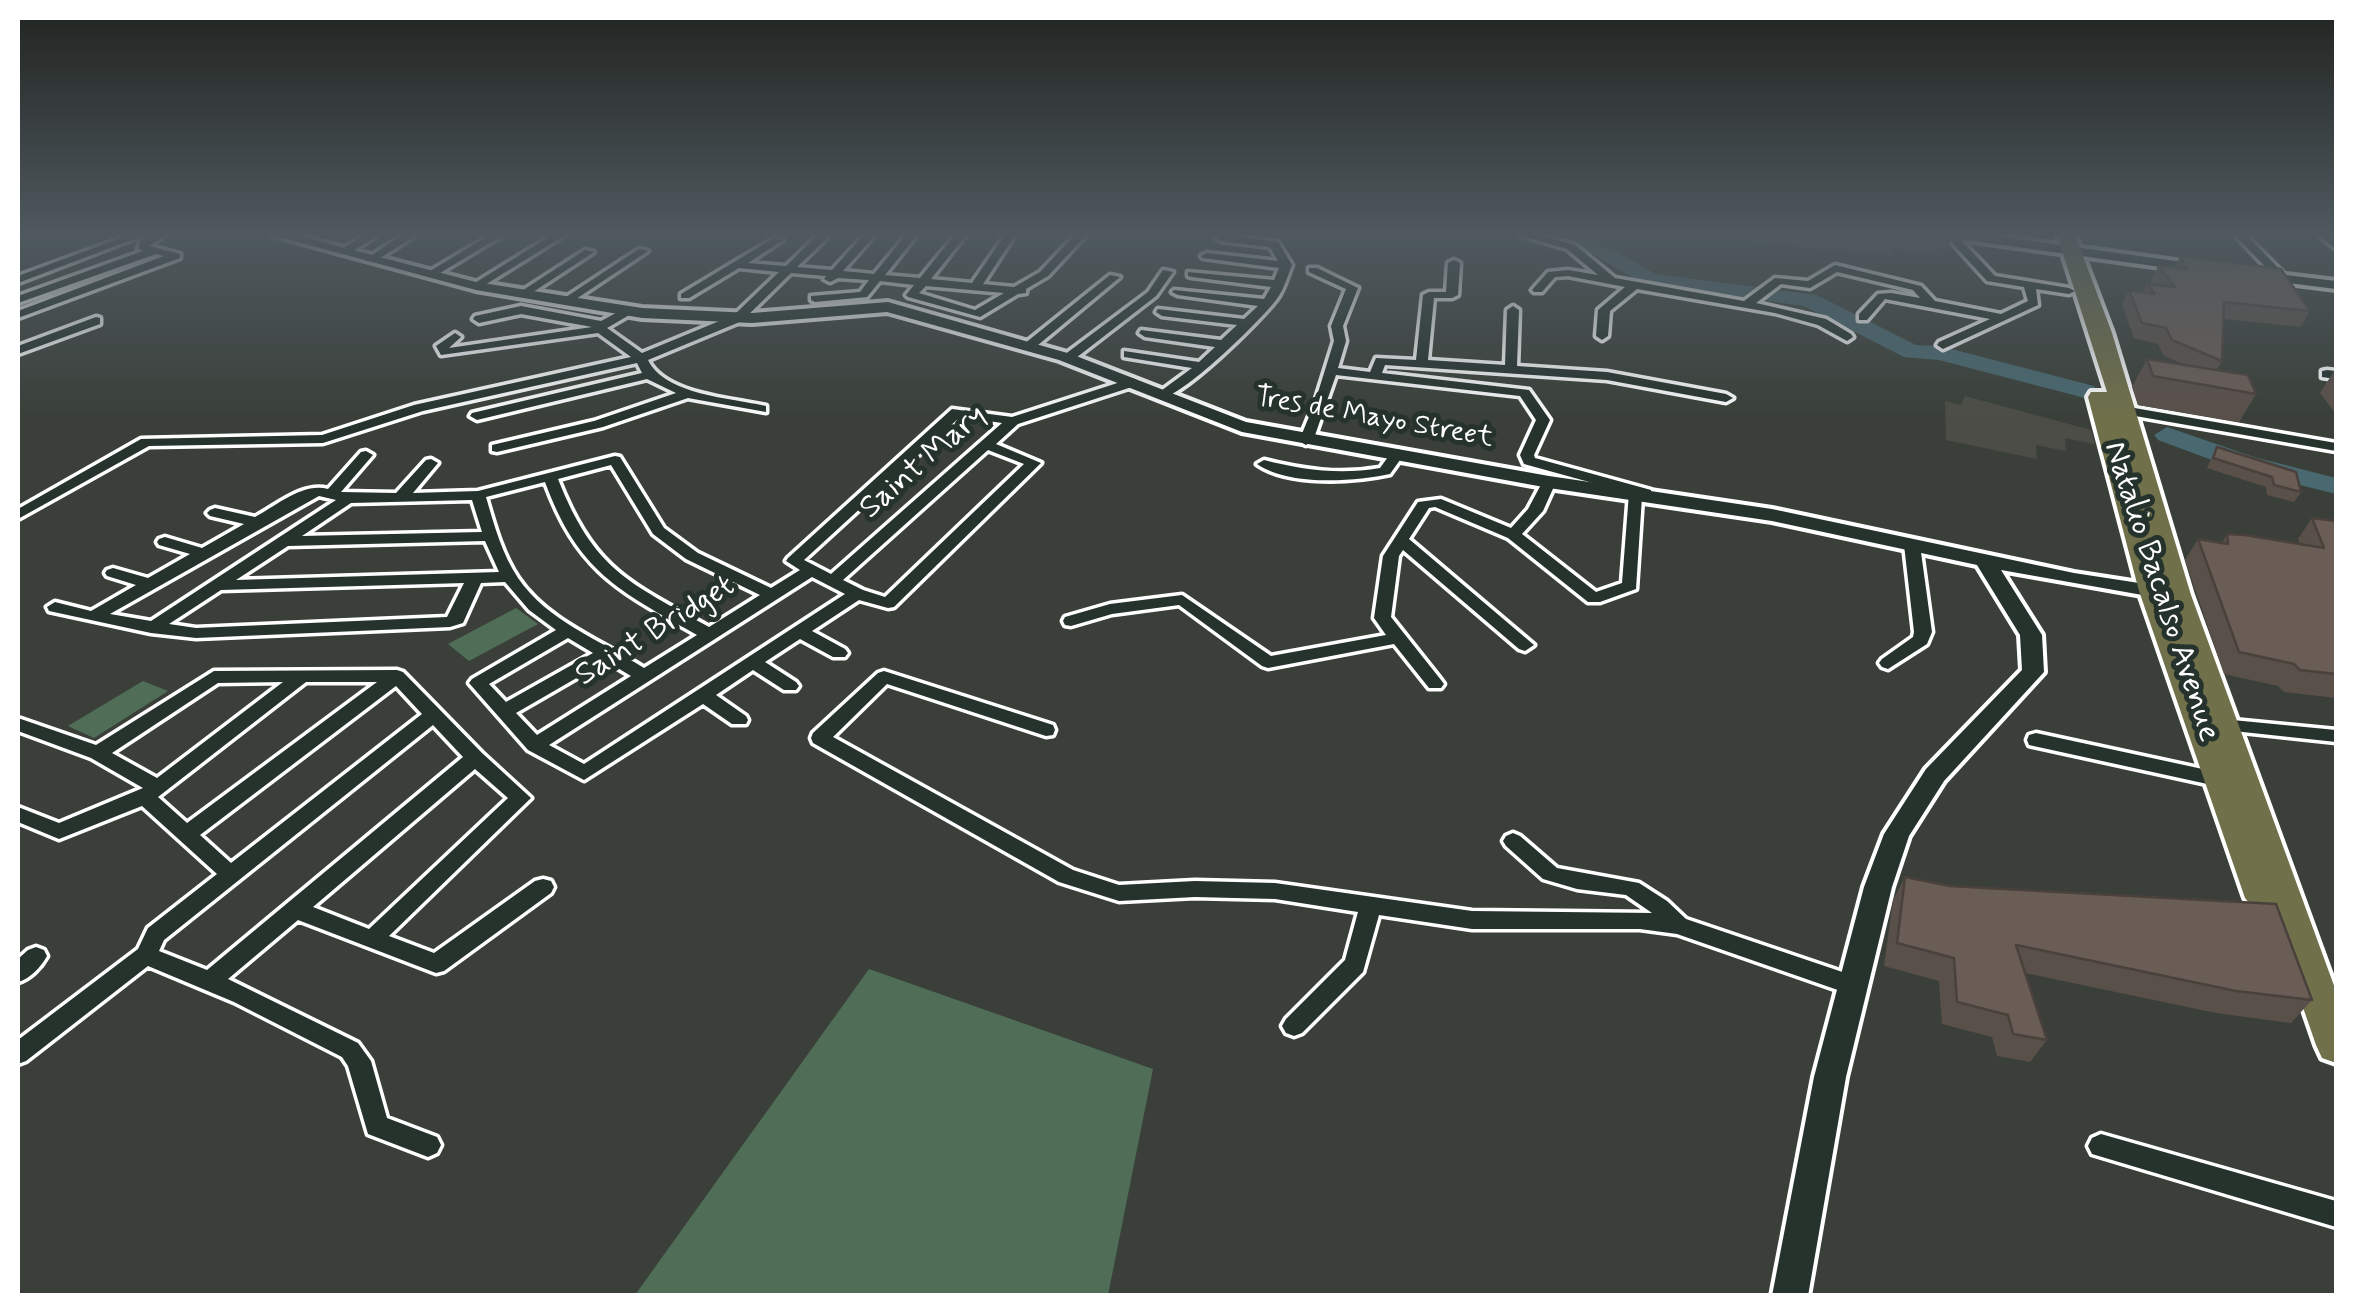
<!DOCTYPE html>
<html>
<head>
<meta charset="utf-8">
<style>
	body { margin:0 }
	#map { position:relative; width:2354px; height:1313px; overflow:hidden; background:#3a4039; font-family:Mynerve,sans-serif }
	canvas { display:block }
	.frame { position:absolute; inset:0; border:20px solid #fff; pointer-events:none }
</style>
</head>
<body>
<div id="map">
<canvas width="2354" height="1313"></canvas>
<div class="frame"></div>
</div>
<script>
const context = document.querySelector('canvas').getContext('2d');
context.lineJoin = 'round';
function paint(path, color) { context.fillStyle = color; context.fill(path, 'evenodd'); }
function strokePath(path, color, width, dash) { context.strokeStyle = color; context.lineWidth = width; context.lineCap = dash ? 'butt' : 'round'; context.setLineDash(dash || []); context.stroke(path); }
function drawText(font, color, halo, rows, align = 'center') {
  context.font = font + ' Mynerve,sans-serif'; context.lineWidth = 10; context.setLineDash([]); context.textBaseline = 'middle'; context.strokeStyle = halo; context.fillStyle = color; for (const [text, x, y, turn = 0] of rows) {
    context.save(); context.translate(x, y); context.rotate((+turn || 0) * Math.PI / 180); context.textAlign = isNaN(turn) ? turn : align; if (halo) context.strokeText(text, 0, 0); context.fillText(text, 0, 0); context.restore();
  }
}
const built = new Path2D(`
	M1733,235H1893L1894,256L1735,240Z
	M1965,396L2091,430L2095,444L2065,438L2066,451L2036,445L2037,459L1946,440L1945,401L1961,405Z`);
const green = new Path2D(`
	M516,608L538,624L469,661L448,644Z
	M143,681L168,691L94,738L68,726Z
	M869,969L1153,1069L1108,1295H635Z`);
const river = new Path2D(`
	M1560,235H1585L1656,274L1817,295L1916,345L1940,346L2094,386L2097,391L2085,398L1939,360L1904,357L1804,306L1644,284Z
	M2167,427L2254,457L2336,478V494L2236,469L2158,440L2154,435Z`);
const minor = new Path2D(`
	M129,235H144L18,283V276Z
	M151,235H165L149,246L180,254V258L18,318V311L164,256L156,254L18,303V296L143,251L138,248L142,239Z
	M365,235H378L348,254H340V250Z
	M403,235H416L374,262L364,260Z
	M490,235H503L435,276L425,274Z
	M552,235H565L480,288L470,286Z
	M822,235L826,238L825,240L797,267L832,270L864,235H875L843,271L874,274L906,235H917L885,275L920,278L955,235H966L931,279L972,283L1005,235H1015L983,284L1014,287L1040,272L1075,235H1086L1048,276L1026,289V293L1018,294L980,317L908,297L906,295L914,285L880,281L867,297L815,302L811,300V296L860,292L869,280L838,278L830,282L824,279L826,276L791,273L742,321L648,360C665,395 731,398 766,406V412L688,398L603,427L497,452L492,451V445L594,421L676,393L647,379L477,420L470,416L472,413L642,373L637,363L423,411L323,443L149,446L18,519V509L141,439L322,435L414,405L631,357L598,333L441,355L436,346L455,333L461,337L449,348L592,327L521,314L479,323L473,319L475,316L521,306L601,321L627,307L631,308V314L607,328L642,353L734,315L779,272L739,268L689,298H681V294L774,238L783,240L748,263L786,266L817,236ZM926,286L1004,293L975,310L919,293Z
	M1223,235L1278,242L1292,265C1287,277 1284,290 1276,300C1261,320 1180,400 1158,399V393L1192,368L1124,357V351L1199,362L1215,347L1145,337L1139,333L1141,330L1221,340L1237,325L1162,316L1156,312L1158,309L1244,319L1258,306L1178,295L1172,292L1174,290L1264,299L1271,287L1192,277L1188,276V272L1274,280L1279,268L1203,258L1201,256L1207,253L1278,261L1270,247L1221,241L1216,238Z
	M1519,235H1537L1575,245L1615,278L1744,301L1775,278L1808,281L1835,265L1921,286L1935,301L2001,314L2028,301L2024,287L1987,281L1945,235H1956L1995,276L2069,288L2075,291L2069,294L2036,289L2038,305L1943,349L1937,345L1939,342L1990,319L1885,299L1867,320H1859V314L1878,294L1891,293L1920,298L1913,290L1837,272L1810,288L1781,284L1756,303L1826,319L1851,334L1853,337L1847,341L1818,325L1775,313L1637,289L1610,311L1608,336L1602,340L1596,336L1598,310L1625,287L1568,276L1555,277L1542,292H1534L1532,290L1548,272L1568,270L1598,275L1567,249Z
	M2235,235H2246L2286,276V280H2278Z
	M2319,235H2330L2336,241V249Z
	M639,249L648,251L570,303L560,301Z
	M585,250L594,252L527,296L517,294Z
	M1454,260L1460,263L1458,295L1452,298H1434L1428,360L1505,365L1507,310L1513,306L1519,310L1517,366L1607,372L1726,394L1733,398L1726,402L1607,380L1385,365L1382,373L1529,390L1550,420L1534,455L1535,458L1651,490V496L1642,497L1636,589L1600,602H1588L1508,538L1435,507L1429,508L1409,539L1534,645L1525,651L1519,649L1403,550L1399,556L1391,617L1441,680L1444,684L1441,688H1429L1394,644L1268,668L1262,666L1179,605L1112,614L1071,626L1065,625L1063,621L1065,617L1110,604L1182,595L1271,656L1386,635L1374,618L1383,556L1418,502L1441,499L1511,528L1528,509L1544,479L1549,478L1556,482L1543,511L1522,534L1596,592L1622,583L1629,493L1524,464L1520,455L1536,420L1520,396L1336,375L1313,441L1306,445L1299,441L1315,402L1334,341L1331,326L1346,289L1309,272V268H1317L1358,288L1343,326L1346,341L1338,368L1370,372L1376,358L1416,360L1423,295L1429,292H1446L1448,263Z
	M1163,270L1173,272L1156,296L1072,361H1064V355L1148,292Z
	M1110,275L1120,277L1032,350H1024V344Z
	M96,317L100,318V324L18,354V346Z
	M2327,370L2336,371V379L2322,377V371Z
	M1133,378L1140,382L1138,385L1018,424L996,444L1041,463L894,607L888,608L859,600L812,631L845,649L848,653L845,657H833L800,639L765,662L796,682L799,686L796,690H784L753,670L716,695L746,716L748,720L746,724H732L703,704L584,780L528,750L469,683L472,679L556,630L529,610L505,582L481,583L463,623L450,627L196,638L151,633L49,611L47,607L55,602L91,611L136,585L107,576L105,573L107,570L113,568L148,578L190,554L159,545L157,542L159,539L165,537L202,548L244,524L210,516L207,513L210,510L215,508L255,517C276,506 303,482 328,489L361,452L366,451L373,455L341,492L396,493L426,460L431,459L438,463L413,493L478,491L615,456L620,457L664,528L698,553L771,588L800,570L786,561L788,558L952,409L1012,417ZM960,417L1002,423L831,574L804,560ZM988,450L1024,464L885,597L863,590L843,580ZM611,465L653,534L686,559L760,595L709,627C628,582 594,570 558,479ZM545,482C578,572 618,590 697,635L644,668C602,641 547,621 518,578C502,554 494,525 486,497ZM319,496L336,500L151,621L110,614ZM472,500L482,532L302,536L351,503ZM485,541L499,572L236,580L288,546ZM812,577L845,594L584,764L549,745ZM464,583L447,617L196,628L169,624L221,590ZM568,638L593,653L506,702L489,684ZM606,661L631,676L537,735L516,713Z
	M2123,406L2336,443V451L2118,413L2116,410Z
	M1398,449L1405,453L1390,474C1353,482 1289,486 1257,464L1264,460C1303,470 1340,475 1380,468L1393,450Z
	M1912,540L1920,545L1932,632L1927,644L1888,669L1882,667L1879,663L1882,659L1913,637L1914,632L1904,545Z
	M397,670L403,672L482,753L531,798L389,936L434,953L535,881L543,879L551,881L554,887L551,893L444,971L436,973L298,920L228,979L358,1043L371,1061L387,1118L437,1137L441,1145L437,1153L428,1157L368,1134L348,1066L342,1057L234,1002L148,966L26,1061L18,1064V1040L138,949L148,928L217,874L142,806L59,839L18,822V807L59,823L143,788L91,758L18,731V718L96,745L214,671ZM283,682L157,778L112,753L218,683ZM306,682H377L187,823L158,797ZM396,686L422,714L231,863L200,835ZM433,725L463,757L207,970L159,951L164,940ZM475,769L508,798L369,929L313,907Z
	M884,671L1053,725L1055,730L1053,735L1046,736L887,684L833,737L1073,870L1119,885L1195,881L1275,883L1472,911L1652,913L1626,895L1577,889L1543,879L1506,846L1503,841L1506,836L1513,833L1520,836L1557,868L1639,883L1667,901L1686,919L1863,979L1866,986L1863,993L1855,996L1677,934L1640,929H1472L1379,915L1363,972L1302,1033L1294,1036L1286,1033L1282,1026L1286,1019L1345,960L1358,912L1275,899L1195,897L1119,901L1059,882L813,743L811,738L813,733L878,673Z
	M2222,719L2336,730V742L2215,729L2213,725L2215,721Z
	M2036,733L2221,773L2228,775L2231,780L2228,785L2221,787L2029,745L2027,740L2029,735Z
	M36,947L44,950L47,956C41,967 30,979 18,982V959L28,950Z
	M2101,1134L2336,1201V1227L2092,1154L2088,1146L2092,1138Z`);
const tertiary = new Path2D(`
	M272,235H295L476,282L642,308L752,313L888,302L1071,354L1246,422L1549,476L1772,509L2074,573L2165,587L2176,593L2165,599L2001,570L2042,635L2044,672L1944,781L1909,836L1892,887L1846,1077L1808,1296H1772L1814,1077L1864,887L1884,834L1926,769L2022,670L2020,635L1977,565L1772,521L1549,488L1242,432L1059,360L887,312L752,323L642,318L476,290Z
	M1952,235H1989L2204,265L2211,269L2204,273L1959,239Z
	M2261,272L2336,281V289L2256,279V273Z`);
const trunk = new Path2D(`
	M2057,235H2075L2112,333L2191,595L2336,991V1063L2322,1058L2316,1045L2280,941L2245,898L2139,591L2088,397L2091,392H2107Z`);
const wall = new Path2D(`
	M1785,235H1859L1863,239L1861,246L1788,244Z
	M1897,235H1947L1949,243L1943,256L1898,251Z
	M2180,256L2310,311L2301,327L2224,319L2222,361L2217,370L2256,394L2239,422L2138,405L2132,387L2147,359L2183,364L2164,356L2158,344L2134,338L2122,305L2129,290L2143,292L2147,284L2154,285L2151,281L2158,266L2174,268Z
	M2336,368V414L2320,393Z
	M2217,447L2301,492L2294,502L2267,495L2266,487L2207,468Z
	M2312,518L2336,521V698L2284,692L2278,686L2224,674L2185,560L2198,539L2222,543L2227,534L2300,544L2298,539Z
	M1905,877L2312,1000L2291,1023L2216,1013L2025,973L2047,1040L2030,1062L1997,1056L1992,1037L1942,1024L1939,981L1884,966L1893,900Z`);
const building = new Path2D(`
	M1790,235H1859L1863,239L1790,236Z
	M1903,235H1947L1949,243L1903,237Z
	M2180,256L2281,269L2310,311L2224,302L2222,361L2172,340L2166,328L2142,323L2129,290L2155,294L2147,284L2175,287L2158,266L2187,269Z
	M2147,359L2248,375L2256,394L2153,376Z
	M2217,447L2296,472L2301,492L2274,485L2272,477L2213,458Z
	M2312,518L2336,521V674L2300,670L2294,664L2239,652L2198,539L2228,544L2227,534L2245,535L2324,548Z
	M1905,877L1950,886L2276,904L2312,1000L2236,991L2016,945L2047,1040L2013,1034L2008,1015L1957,1002L1954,958L1897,943Z`);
const farStreetnames = [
	["Tres de Mayo Street",1374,419,10]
];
const streetNames = [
	["Saint Mary",924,463,-41],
	["Natalio Bacalso Avenue",2160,592,72],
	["Saint Bridget",656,632,-32]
];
paint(built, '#4c4d46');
paint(green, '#506e57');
paint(river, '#496870');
strokePath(minor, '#fff', 7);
strokePath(tertiary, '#fff', 8);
strokePath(trunk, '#fff', 8);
paint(minor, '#26332d');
paint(tertiary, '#26332d');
paint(trunk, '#70704a');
paint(wall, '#5a504a');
paint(building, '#695d56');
strokePath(building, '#4a413c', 2.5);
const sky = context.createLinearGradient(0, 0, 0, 419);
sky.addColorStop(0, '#20231f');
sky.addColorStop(0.56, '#4f595f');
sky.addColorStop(1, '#4f595f00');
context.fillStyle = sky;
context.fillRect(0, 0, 2354, 419);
drawText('28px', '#fff', '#26332d', farStreetnames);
drawText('32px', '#fff', '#26332d', streetNames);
</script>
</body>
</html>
